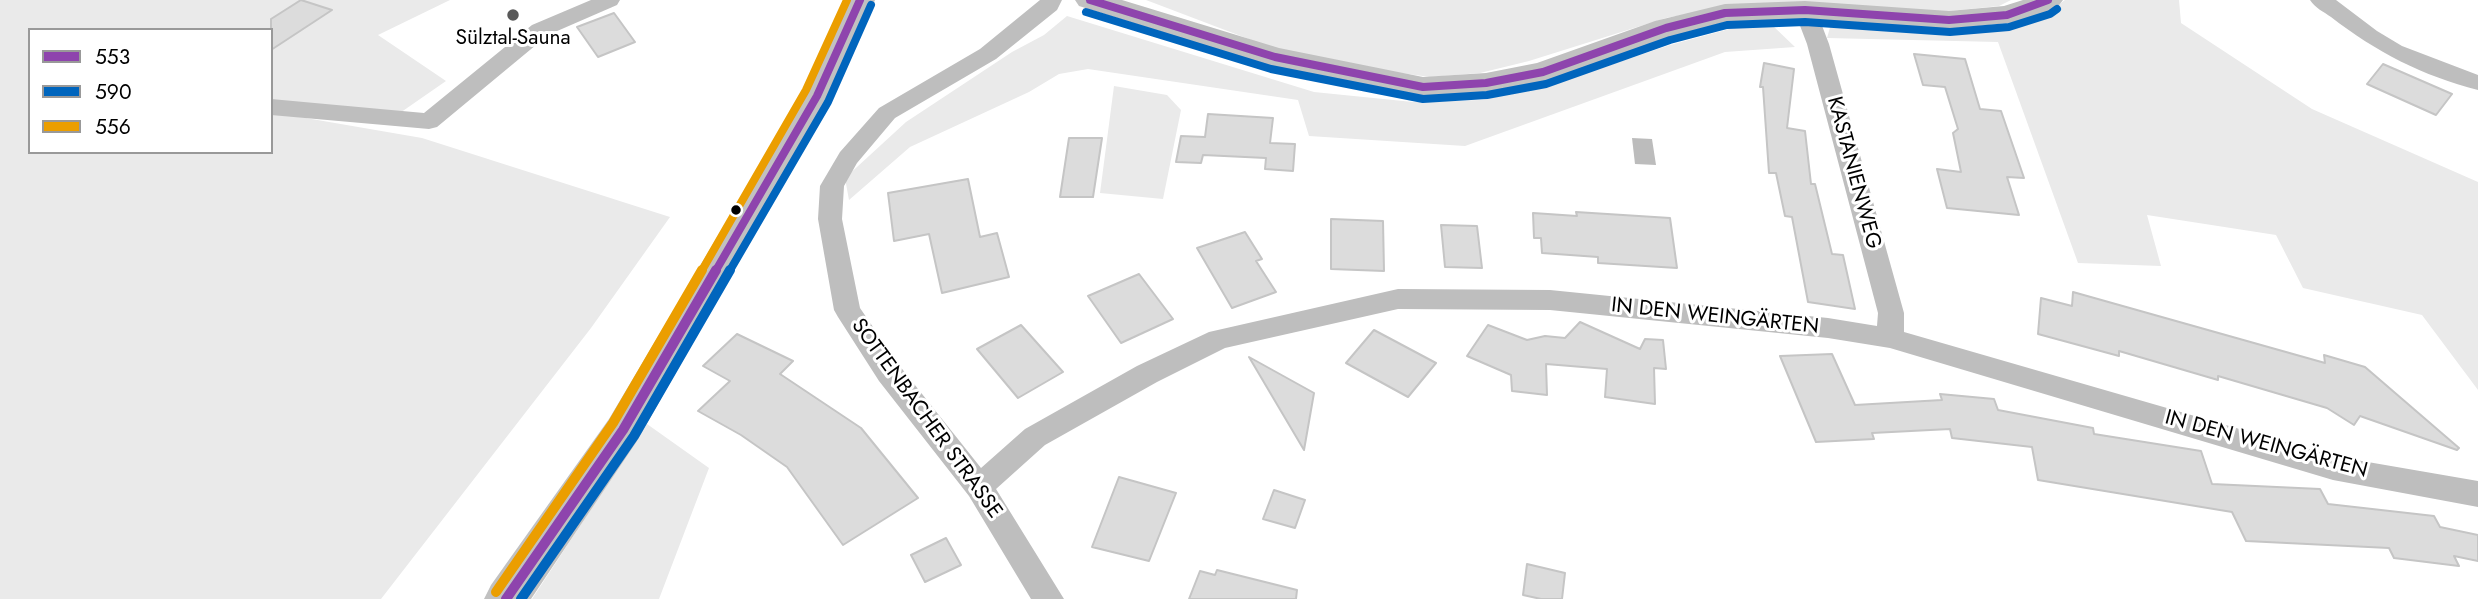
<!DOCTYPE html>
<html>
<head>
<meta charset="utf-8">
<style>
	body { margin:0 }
	#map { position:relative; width:2478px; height:599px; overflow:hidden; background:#fff; font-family:Jost,sans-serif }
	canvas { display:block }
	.legend { position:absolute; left:28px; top:28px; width:245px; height:126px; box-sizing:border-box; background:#fff; border:2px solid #999; margin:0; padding:9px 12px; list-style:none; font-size:21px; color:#000 }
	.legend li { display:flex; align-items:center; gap:14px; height:35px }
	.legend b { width:35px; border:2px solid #999 }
</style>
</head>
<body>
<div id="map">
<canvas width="2478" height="599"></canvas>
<ul class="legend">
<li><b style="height:9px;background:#8e44ad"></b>553</li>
<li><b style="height:9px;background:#0065bd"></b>590</li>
<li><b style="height:9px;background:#eb9e00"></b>556</li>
</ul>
</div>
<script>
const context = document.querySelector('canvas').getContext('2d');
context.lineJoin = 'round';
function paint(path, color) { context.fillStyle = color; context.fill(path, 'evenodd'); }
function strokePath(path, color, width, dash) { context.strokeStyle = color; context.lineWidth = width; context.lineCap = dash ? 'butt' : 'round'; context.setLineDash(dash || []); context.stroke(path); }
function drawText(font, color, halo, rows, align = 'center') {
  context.font = font + ' Jost,sans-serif'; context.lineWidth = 6; context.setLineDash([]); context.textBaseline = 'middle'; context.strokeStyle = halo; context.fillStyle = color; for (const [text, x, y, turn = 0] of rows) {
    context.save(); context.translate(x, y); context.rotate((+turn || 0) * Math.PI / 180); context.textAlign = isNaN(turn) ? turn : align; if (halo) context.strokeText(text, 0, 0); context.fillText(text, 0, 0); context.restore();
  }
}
const green = new Path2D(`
	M0,0H450L378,35L446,81L397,115L271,106V30H30V152H271V112L422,138L670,217L591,328L381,599H0Z
	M1146,0H2011L1999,6L1940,12L1724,7L1666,18L1529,61L1480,73L1430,77L1348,66L1283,52Z
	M2065,0H2179L2181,23L2312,109L2478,182V390L2422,315L2303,288L2276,235L2147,215L2161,266L2078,263L1998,42L1827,38L1831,24C1895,25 2015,40 2065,0Z
	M1067,16L1314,92L1413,102L1481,100L1541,88L1670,45L1733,28L1771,24L1795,47L1725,52L1465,146L1309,136L1298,100L1088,69L1059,74L1029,92L910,147L849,200L845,178L906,122L1012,52L1044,35Z
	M1114,86L1167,95L1181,110L1163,199L1100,193Z
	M647,424L709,468L659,599H532Z`);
const water = new Path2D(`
	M1632,138L1652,139L1656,165L1635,164Z`);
const building = new Path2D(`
	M301,0L332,10L271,50V19Z
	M614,13L635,42L598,57L577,27Z
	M1914,54L1965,59L1980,109L2001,111L2024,178L2007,177L2019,215L1947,208L1937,169L1961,172L1953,133L1958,129L1945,87L1923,85Z
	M1764,63L1794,69L1787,128L1805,131L1811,184H1815L1832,254L1843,255L1855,309L1808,302L1792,217L1785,216L1776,173H1769L1763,87H1760Z
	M2383,64L2452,94L2436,115L2367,84Z
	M1208,114L1273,118L1270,143L1295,144L1293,171L1265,169L1266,158L1203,155L1201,163L1176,162L1181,136L1205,137Z
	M1069,138H1102L1093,197H1060Z
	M968,179L980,237L997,233L1009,277L942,293L929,234L894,241L888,193Z
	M1576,212L1670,218L1677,268L1598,263V257L1542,253L1541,238H1534L1533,213L1577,216Z
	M1331,219L1383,221L1384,271L1331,269Z
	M1441,225L1477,226L1482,268L1445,267Z
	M1245,232L1262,259L1256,261L1276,292L1232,308L1197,248Z
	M1139,274L1173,319L1121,343L1088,296Z
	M2073,292L2325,363L2324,355L2365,367L2459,448L2457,450L2360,416L2354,425L2327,408L2218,376V380L2119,351V356L2038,334L2041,298L2072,306Z
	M1580,322L1640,349L1645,339L1663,340L1666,369L1654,368L1655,404L1605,397L1607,369L1546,364L1547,395L1512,391L1511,375L1467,356L1488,325L1527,340L1545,336L1565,338Z
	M1021,325L1063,372L1018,398L977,349Z
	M1374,330L1436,363L1408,397L1346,363Z
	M737,334L793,361L780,374L861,428L918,498L843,545L787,467L741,435L698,411L730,381L703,366Z
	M1832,354L1855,405L1942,400L1940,394L1994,399L1998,410L2093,428L2094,434L2201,451L2212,484L2320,489L2328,504L2434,516L2440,527L2478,535V561L2454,556L2459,566L2394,558L2389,548L2246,541L2232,512L2038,480L2032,447L1952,438L1950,429L1872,433L1874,439L1816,442L1780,356Z
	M1249,357L1314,393L1304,450Z
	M1119,477L1176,493L1149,561L1092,547Z
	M1274,490L1305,500L1295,528L1263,519Z
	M946,538L961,565L925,582L911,555Z
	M1527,564L1565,573L1562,599H1541L1523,595Z
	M1217,570L1297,590L1296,599H1189L1200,571L1215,575Z`);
const street = new Path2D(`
	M591,0H620L617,5L548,35L437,127L429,129L271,115V99L424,113L532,25Z
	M1040,0H1062L1057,10L996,59L895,118L857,163L844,186L842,219L860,308L899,365L981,468L1025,429L1137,366L1209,332L1398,289L1550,290L1828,318L1877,326L1878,313L1807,44L1794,10L1797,5H1813L1816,10L1829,44L1904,313V332L2333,456L2478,481V507L2333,480L1890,348L1828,338L1550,310L1398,309L1225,348L1157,382L1045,445L996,489L1064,599H1031L969,496L879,381L838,317L834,310L818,219L820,186L840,152L879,108L980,49Z
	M2310,0H2336L2377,31L2402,46L2478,75V90C2423,76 2376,52 2331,17C2324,12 2315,8 2310,0Z`);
const secondary = new Path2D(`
	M845,0H875L833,96L637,441L531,599H484L491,585L609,419L801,96Z
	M1075,0H1122L1279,48L1423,77L1486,73L1537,63L1655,21L1725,4L1805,1L1949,11L2004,6L2023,0H2063L2056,9L2018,22L1949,29L1805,19L1725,22L1677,35L1543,82L1486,93L1423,97L1264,64L1079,6Z`);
const bus1Far1 = new Path2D(`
	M1090,0L1275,57L1423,87L1486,83L1543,72L1666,28L1725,13L1805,10L1949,20L2007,15L2048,0
	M715,272L817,96L860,0`);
const bus1 = new Path2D(`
	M506,599L623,430L716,270`);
const bus2Far1 = new Path2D(`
	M1086,12L1271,69L1423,99L1487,95L1546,84L1670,40L1727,25L1805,22L1950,32L2009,27L2050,14L2057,9
	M729,272L828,102L871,5`);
const bus2 = new Path2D(`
	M521,599L634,436L730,270`);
const bus3Far1 = new Path2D(`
	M701,272L806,90L847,0`);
const bus3 = new Path2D(`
	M496,592L613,423L702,270`);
const markers = [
	[513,15,7,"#595959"],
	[736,210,6,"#000"]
];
const poiNames = [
	["Sülztal-Sauna",513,39]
];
const streetNames = [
	["KASTANIENWEG",1853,173,75],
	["IN DEN WEINGÄRTEN",1715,317,6],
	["SOTTENBACHER STRASSE",926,419,54],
	["IN DEN WEINGÄRTEN",2266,445,15]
];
paint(green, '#eaeaea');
paint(water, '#bcbcbc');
paint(building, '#dcdcdc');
strokePath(building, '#c5c5c5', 2);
paint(street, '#bebebe');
paint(secondary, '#c1c1c1');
strokePath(bus1Far1, '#8e44ad', 8);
strokePath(bus1, '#8e44ad', 10);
strokePath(bus2Far1, '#0065bd', 8);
strokePath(bus2, '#0065bd', 10);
strokePath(bus3Far1, '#eb9e00', 8);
strokePath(bus3, '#eb9e00', 10);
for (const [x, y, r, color] of markers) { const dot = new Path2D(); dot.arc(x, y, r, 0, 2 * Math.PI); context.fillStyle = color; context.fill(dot); strokePath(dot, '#fff', 2.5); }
drawText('21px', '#000', '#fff', poiNames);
drawText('21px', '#000', '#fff', streetNames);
</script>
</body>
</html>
